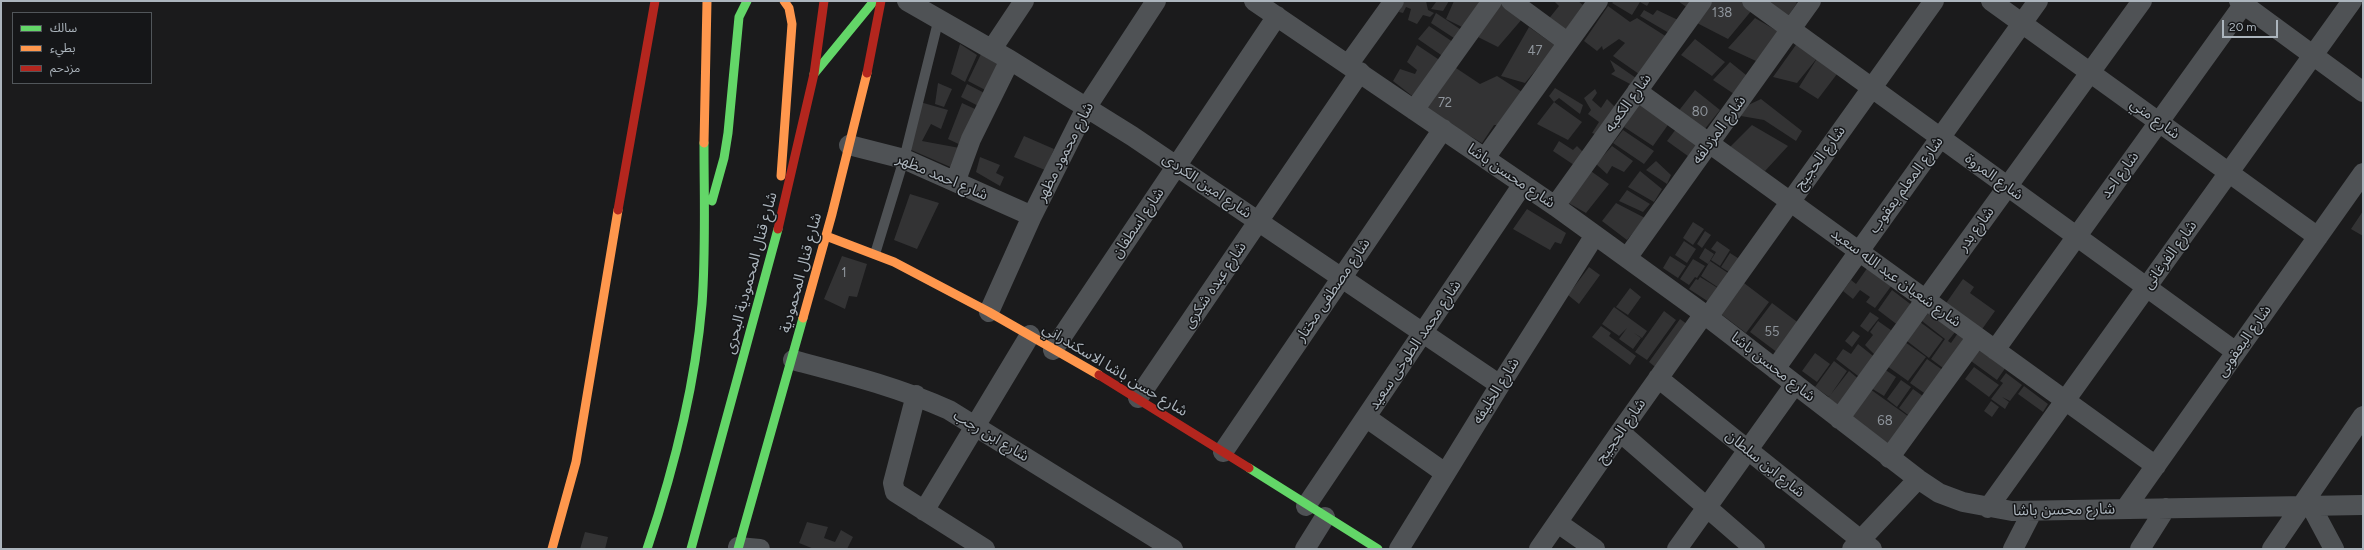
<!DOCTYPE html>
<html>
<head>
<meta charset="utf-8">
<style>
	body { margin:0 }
	#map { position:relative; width:2364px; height:550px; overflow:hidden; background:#1b1b1c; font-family:Figtree,"Noto Sans Arabic",sans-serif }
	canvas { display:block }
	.frame { position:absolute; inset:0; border:2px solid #acb5bd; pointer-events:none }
	.legend { position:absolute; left:12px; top:12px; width:140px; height:72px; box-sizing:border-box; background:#151618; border:1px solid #51565a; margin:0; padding:5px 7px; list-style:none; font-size:12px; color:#acb5bd }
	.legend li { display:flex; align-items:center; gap:8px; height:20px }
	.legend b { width:20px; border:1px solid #51565a }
	.scale { position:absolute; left:2222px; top:20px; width:56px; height:18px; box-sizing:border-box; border:2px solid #acb5bd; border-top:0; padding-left:5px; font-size:12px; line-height:14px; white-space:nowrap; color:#acb5bd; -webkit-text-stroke:3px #151618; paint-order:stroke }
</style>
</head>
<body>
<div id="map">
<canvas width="2364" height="550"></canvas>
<div class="frame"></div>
<ul class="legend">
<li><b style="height:5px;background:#63d668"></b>سالك</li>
<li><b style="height:5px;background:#ff974d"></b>بطيء</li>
<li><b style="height:5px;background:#b3261e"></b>مزدحم</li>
</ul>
<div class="scale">20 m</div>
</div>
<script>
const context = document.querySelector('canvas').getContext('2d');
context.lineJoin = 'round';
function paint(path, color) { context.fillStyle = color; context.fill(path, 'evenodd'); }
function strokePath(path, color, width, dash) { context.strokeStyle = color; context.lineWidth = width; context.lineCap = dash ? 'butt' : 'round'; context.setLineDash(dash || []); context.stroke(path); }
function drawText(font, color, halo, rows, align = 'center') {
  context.font = font + ' Figtree,"Noto Sans Arabic",sans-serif'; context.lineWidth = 3; context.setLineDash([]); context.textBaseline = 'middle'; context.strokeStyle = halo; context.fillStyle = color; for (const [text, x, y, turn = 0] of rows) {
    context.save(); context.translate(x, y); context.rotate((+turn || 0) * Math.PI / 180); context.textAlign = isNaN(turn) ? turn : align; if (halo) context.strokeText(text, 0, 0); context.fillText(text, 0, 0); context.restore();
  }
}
const building = new Path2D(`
	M1404,1H1426L1428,10L1434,13L1430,17L1423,15L1417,24L1408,20L1411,9L1406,7L1403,13L1399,12Z
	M1434,1H1449L1443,11L1431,9L1436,2Z
	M1454,1H1486L1466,29L1446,19Z
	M1554,1H1578L1583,5L1564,32L1547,21L1559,6Z
	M1614,1H1650L1647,6L1640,2L1632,15L1612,3Z
	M1678,1H1694L1689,9Z
	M1712,1H1741L1752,10L1728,39L1697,23Z
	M1768,1H1795L1797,3L1786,19Z
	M1499,2L1523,18L1498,47L1478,37Z
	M1608,6L1630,22L1637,18L1667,37L1639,74L1613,56L1625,43L1619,39L1603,50L1602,46L1597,51L1584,41Z
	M1644,10L1653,15L1657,10L1678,20L1669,33L1640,16Z
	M1436,13L1463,31L1457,40L1431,23Z
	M1755,18L1779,32L1756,61L1728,48Z
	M1429,26L1453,42L1444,57L1418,39Z
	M1529,27L1556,46L1525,83L1501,76Z
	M1695,39L1725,62L1712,76L1681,55Z
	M1798,42L1818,57L1797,83L1773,77Z
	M960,44L977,55L965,82L951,74Z
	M1417,45L1444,63L1416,99L1393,81L1400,69L1415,74L1417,70L1407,62Z
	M981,54L1003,68L991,93L968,81Z
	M1818,57L1837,74L1818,99L1799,87Z
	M1610,60L1636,78L1634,86L1611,74L1615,71Z
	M1730,62L1751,79L1737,96L1713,80Z
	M1453,66L1480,84L1497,76L1522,92L1502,125H1494L1482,143L1420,107Z
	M938,83L952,89L944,107L935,104Z
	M967,84L994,98L988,111L961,97Z
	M1555,88L1583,105L1580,114L1559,98L1554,102L1549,96Z
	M1595,89L1597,93L1592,100L1601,108L1607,99L1616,108L1598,135L1592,133L1599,122L1588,114L1591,110L1584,98Z
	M1695,90L1720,110L1704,130L1677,113Z
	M1761,99L1802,131L1796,141L1764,120L1741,116L1744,107Z
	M920,102L948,110L941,129L931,124L922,141L965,149L955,169L909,149Z
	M1554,102L1582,122L1568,140L1537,124Z
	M962,103L975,109L965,147L948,139Z
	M1639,103L1670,122L1653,146L1624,127Z
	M1679,125L1704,144L1692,159L1667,141Z
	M1752,125L1788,146L1765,171L1728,149Z
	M1623,130L1654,151L1644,164L1613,143Z
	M1024,136L1054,149L1045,170L1014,157Z
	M1559,141L1573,150L1577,146L1583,152L1577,167L1553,151Z
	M1612,146L1633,161L1624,172L1612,166L1607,174L1596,164Z
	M980,157L1000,165L996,173L1004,177L1000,186L976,172Z
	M1656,161L1671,175L1667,184L1646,170Z
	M1588,169L1609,184L1586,213L1565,201Z
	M1640,171L1662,189L1654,202L1628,187Z
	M1627,190L1650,204L1643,212L1619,201Z
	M910,194L939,203L917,249L894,240Z
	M1616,203L1645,218L1627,240L1602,221Z
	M1527,209L1566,233L1561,244L1555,242L1550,250L1513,229Z
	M2363,211V236L2351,229Z
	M1693,222L1704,229L1693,245L1683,238Z
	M1705,231L1711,235L1702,248L1697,244Z
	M1684,241L1696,249L1687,263L1675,255Z
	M1717,241L1730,250L1720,266L1711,260L1716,252L1711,249Z
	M1705,248L1714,254L1708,264L1699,258Z
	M1730,253L1744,262L1735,276L1721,267Z
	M842,256L867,264L857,297L849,296L845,309L824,299Z
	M1670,256L1686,266L1678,278L1663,268Z
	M1693,259L1705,266L1697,278L1695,277L1689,285L1680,279Z
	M1710,261L1731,275L1722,290L1701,276Z
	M1589,267L1600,275L1579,304L1568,295Z
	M1868,267L1892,285L1875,308L1866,302L1870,297L1860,290L1853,299L1843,291L1851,280L1856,284Z
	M1700,277L1721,290L1712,304L1689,289L1696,279L1698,280Z
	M1963,279L1974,287L1970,293L1995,311L1980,332L1944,306Z
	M1740,280L1769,302L1746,333L1717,311Z
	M1630,288L1641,297L1628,315L1616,307Z
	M1892,290L1913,306L1899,326L1878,310Z
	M1772,303L1800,324L1778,353L1750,332Z
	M1614,307L1647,331L1642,338L1634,333L1641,338L1633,349L1619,339L1627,328L1619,336L1602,324Z
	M1933,307L1959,327L1948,341L1951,343L1958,333L1969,341L1947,371L1931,359L1945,339L1922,321Z
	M1664,311L1676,320L1647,360L1635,352Z
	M1870,312L1879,318L1868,332L1860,326Z
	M1680,319L1691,327L1659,370L1649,362Z
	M1878,321L1895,333L1877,357L1865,345L1873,335L1870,332Z
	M1920,322L1943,339L1929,358L1907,341Z
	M1601,326L1611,333L1609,336L1636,356L1630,365L1592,337Z
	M1853,331L1860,336L1852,347L1845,341Z
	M1905,342L1926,357L1908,381L1887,366Z
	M1858,344L1877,359L1862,379L1836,359L1843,349L1851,354Z
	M1980,348L2006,367L1997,380L1971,361Z
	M1815,353L1830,364L1817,382L1802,371Z
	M1927,359L1944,371L1927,395L1910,383Z
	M1834,361L1847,371L1829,397L1815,387Z
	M1974,367L1999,385L1989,397L1965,379Z
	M1884,369L1896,377L1884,396L1871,388Z
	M1849,371L1861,381L1841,408L1828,398Z
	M2006,373L2022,385L2010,401L2002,397L2009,402L2005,409L1991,399L2003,383L2000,381Z
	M1901,380L1911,387L1897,407L1887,399Z
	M2024,386L2048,404L2043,412L2018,394Z
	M1870,389L1912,419L1891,447L1849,417Z
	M1913,389L1927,399L1912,418L1899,408Z
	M1991,401L1999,407L1992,417L1984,411Z
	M807,522L828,527L824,538L835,542L841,530L853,537L847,549H814L799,543Z
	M585,532L608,537L605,549H580Z`);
const lane = new Path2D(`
	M875,254L904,159L939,18`);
const street = new Path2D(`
	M907,1L1010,60L1132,136L1500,385
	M1254,1L1555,206L1704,314L1918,479L1939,493L1963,502L2012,511L2363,505
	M1511,1L1567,42
	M1752,1L2236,352
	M1991,1L2318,237
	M2239,1L2363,92
	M992,49L1024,1
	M1348,65L1394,1
	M1637,91L2156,466
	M1414,110L1492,1
	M849,145L904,159L1032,216
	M1485,158L1598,1
	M956,180L971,139L1010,60
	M1555,206L1702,1
	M1627,258L1811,1
	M989,312L1032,216L1086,108L1156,1
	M1708,317L1934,1
	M1053,350L1277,16
	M1995,350L2246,1
	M793,360C846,374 898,387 949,410L1173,549
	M1775,369L2038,1
	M1658,378L1872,549
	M916,395L893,483L895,492L985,549
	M1138,398L1360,72
	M1367,418L1445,473
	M1839,419L2142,1
	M1620,432L1755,549
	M1223,452L1443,129
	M1889,458L1977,337
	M1306,506L1523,184
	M2311,506L2334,549
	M1988,508L2352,1
	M2125,509L2363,173
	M924,511L1030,335
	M1558,523L1595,549
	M738,547L760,549
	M1305,549L1325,517
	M1399,549L1500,385L1595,235
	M1539,549L1620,432L1704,314
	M1677,549L1795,384
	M1852,549L1918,479
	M2013,549L2032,512
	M2140,549L2166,508
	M2272,549L2363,416`);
const fast = new Path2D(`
	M814,74L874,1
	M712,201L724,158L728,133L739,17L747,1
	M1249,468L1378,549
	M647,549C674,469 695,388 702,304C706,250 704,197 704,143
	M691,549L778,229
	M738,549L803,318`);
const slow = new Path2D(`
	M704,143L707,1
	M781,176L792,24L789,8L784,1
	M826,236L894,262L989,312L1099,375
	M803,318L832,214L867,73
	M552,549L576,462L618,210`);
const jam = new Path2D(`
	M867,73L881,1
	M618,210L655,1
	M778,229L814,74L824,1
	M1099,375L1249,468`);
const numberNames = [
	["138",1722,13],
	["47",1535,51],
	["72",1445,103],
	["80",1700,112],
	["1",844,273],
	["55",1772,332],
	["68",1885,421]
];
const streetNames = [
	["شارع الكعبه",1628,103,-54],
	["شارع مني",2155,119,36],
	["شارع المزدلفه",1719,130,-54],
	["شارع محمود مظهر",1065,152,-63],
	["شارع الحجيج",1820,158,-54],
	["شارع احد",2120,175,-54],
	["شارع محسن باشا",1511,176,34],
	["شارع احمد مظهر",942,177,23],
	["شارع المروة",1994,177,36],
	["شارع المعلم يعقوب",1906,185,-54],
	["شارع امين الكردى",1207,186,34],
	["شارع اسطفان",1138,223,-56],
	["شارع بدر",1976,229,-54],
	["شارع الفرغانى",2170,255,-54],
	["شارع قنال المحمودية البحرى",751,273,-75],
	["شارع قنال المحمودية",801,273,-75],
	["شارع شعبان عبد الله سعيد",1896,278,36],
	["شارع عبده شكرى",1215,285,-56],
	["شارع مصطفى مختار",1333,290,-56],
	["شارع اليعقوبى",2244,341,-55],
	["شارع محمد الطوخى سعيد",1415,345,-56],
	["شارع محسن باشا",1773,367,38],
	["شارع حسن باشا الاسكندراني",1115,370,31],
	["شارع الخليفه",1496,391,-58],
	["شارع الحجيج",1621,431,-55],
	["شارع ابن رجب",991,436,31],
	["شارع ابن سلطان",1765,464,39],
	["شارع محسن باشا",2064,510,-1]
];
paint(building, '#333334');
strokePath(lane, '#4f5255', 10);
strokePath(street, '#4f5255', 20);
strokePath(fast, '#63d668', 9);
strokePath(slow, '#ff974d', 9);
strokePath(jam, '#b3261e', 9);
drawText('13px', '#8e949b', null, numberNames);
drawText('15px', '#acb5bd', '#151618', streetNames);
</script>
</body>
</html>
